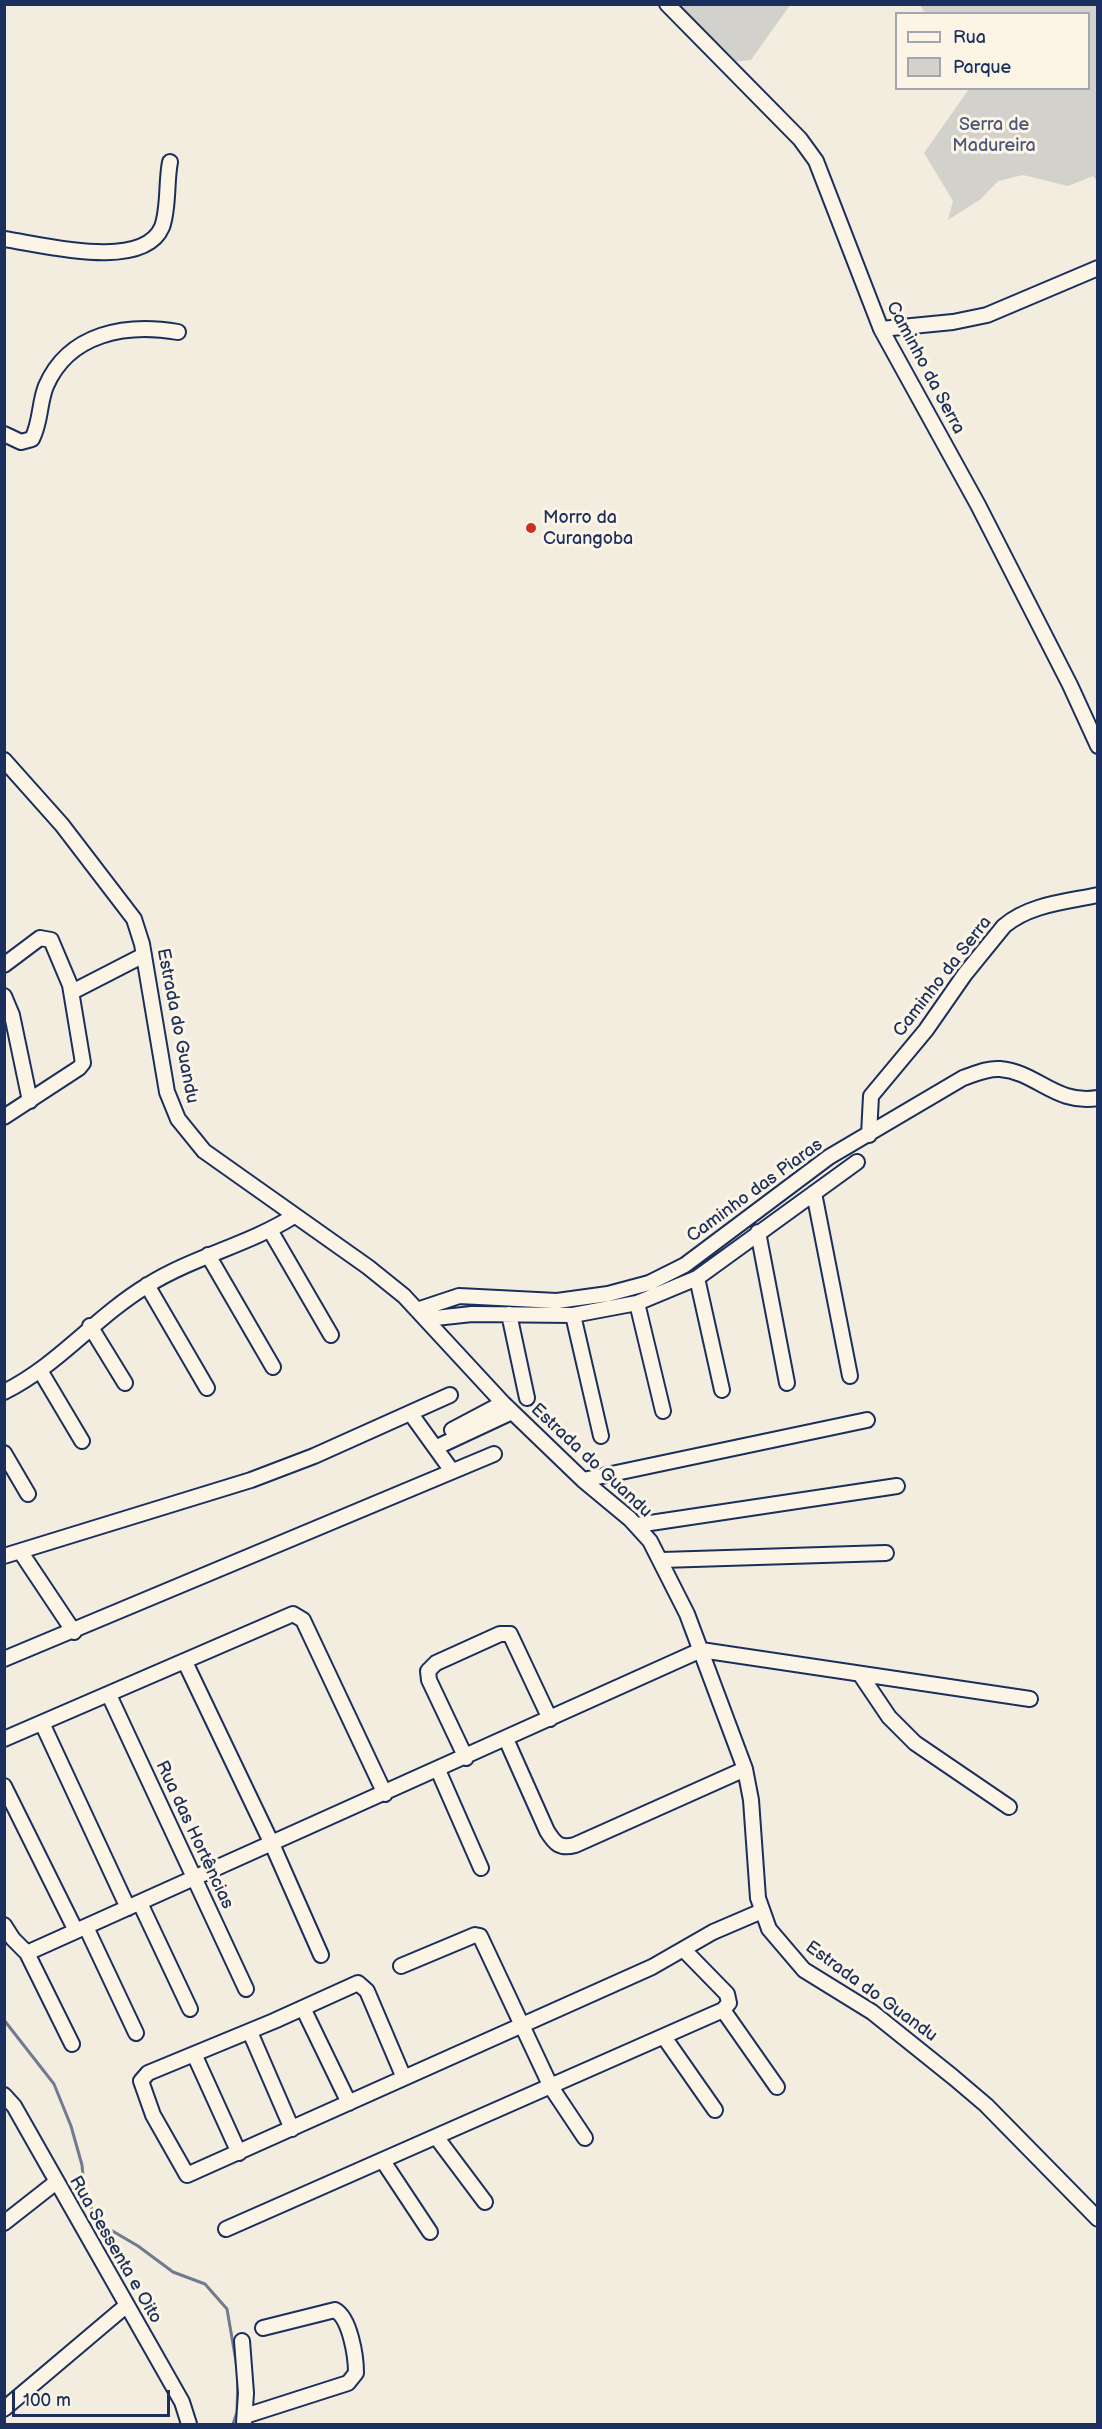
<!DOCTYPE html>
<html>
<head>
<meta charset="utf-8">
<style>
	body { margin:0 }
	#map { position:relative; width:1102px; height:2429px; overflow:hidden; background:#f3ede0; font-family:"Balsamiq Sans",sans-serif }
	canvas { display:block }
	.frame { position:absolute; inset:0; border:6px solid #1b2f5e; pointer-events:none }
	.legend { position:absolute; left:895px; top:12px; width:195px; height:78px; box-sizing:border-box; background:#fcf5e5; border:2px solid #a2a6af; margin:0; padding:8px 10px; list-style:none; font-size:18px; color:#1b2f5e }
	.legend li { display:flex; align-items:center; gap:12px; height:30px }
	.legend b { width:30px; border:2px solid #a2a6af }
	.scale { position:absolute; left:12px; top:2390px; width:158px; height:27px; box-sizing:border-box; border:3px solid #1b2f5e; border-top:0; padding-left:8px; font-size:18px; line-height:21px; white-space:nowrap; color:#1b2f5e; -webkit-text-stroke:4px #fcf5e5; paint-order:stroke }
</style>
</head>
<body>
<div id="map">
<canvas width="1102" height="2429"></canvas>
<div class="frame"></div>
<ul class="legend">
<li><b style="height:8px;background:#fcf5e5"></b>Rua</li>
<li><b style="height:16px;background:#d3d1cc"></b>Parque</li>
</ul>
<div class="scale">100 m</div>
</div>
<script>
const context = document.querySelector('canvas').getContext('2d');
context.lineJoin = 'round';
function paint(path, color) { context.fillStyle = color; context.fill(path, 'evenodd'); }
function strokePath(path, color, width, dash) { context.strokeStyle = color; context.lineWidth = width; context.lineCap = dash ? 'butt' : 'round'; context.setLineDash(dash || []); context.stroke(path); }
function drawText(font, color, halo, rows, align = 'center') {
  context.font = font + ' "Balsamiq Sans",sans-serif'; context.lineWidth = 6; context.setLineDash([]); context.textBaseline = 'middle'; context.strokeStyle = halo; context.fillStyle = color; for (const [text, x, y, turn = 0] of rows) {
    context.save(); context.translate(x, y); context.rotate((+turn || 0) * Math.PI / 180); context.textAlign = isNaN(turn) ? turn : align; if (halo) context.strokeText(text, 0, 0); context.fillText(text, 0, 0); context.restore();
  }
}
const green = new Path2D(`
	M672,5H790L751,60L733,62Z
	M920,5H1097V181L1093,176L1068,186L1023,175L998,181L981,199L948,220L953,201L924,153L969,89L1088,88V14L925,13Z`);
const stream = new Path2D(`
	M4,2020L54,2084L71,2126L82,2165L85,2199L104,2226L138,2246L173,2272L205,2284L227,2309L238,2373L237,2412L233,2424`);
const minor = new Path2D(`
	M667,4L800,139L816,161L881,329L978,505L1070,685L1098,746
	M4,239C41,244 143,272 162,227C169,208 166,182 170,162
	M881,329L953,322L987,315L1098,268
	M4,434L21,442L32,439C41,422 39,403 46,386C69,333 126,323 178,332
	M4,760L62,825L134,919L142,944L167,1092L178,1119L204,1151L368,1267L404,1296L503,1403L583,1480L630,1519L650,1541L687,1614L745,1769L751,1800L758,1898L769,1929L804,1970L872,2012L953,2077L986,2105L1098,2219
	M4,965L40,938L51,940L70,985L83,1063L79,1068L4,1117
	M72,992L144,955
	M4,996L12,1015L30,1101
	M869,1135L871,1096L926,1030L965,974L1004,926C1030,904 1066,902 1098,895
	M814,1193L850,1376
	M270,1230L331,1335
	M758,1232L787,1383
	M208,1255L273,1367
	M697,1278L722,1390
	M147,1285L207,1388
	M637,1303L663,1411
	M417,1310L459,1296L557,1301L608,1294L649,1283L685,1265L829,1157L963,1078C975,1074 987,1068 1000,1069C1037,1072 1055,1105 1098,1098
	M509,1314L527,1398
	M573,1315L601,1436
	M426,1319L472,1314L573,1315L637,1303L697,1278L857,1162
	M90,1326L125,1383
	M41,1372L82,1441
	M4,1392C60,1364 95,1317 148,1285C195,1256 248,1245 294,1216
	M411,1414L452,1471
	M452,1430L503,1403
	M437,1447L512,1412
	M4,1453L28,1494
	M583,1480L867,1420
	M637,1525L897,1486
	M20,1551L74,1632
	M4,1556L251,1480L314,1456L450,1395
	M662,1560L886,1553
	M4,1659L494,1454
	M185,1662L272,1844L321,1955
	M860,1674L889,1717L915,1743L1009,1807
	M109,1695L246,1989
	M42,1723L128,1908
	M4,1739L293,1614L303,1620L385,1794
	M506,1739L547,1831C555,1844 560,1849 575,1845L745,1769
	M466,1758L429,1680L428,1671L436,1663L500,1634H510L550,1719
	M438,1770L481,1868
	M4,1786L76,1931
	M140,1903L190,2009
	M4,1925L13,1939L27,1953L72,2044
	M86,1927L136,2033
	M27,1953L701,1650L1030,1699
	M401,1966L475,1935L480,1936L551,2087L585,2138
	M303,2008L349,2103
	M723,2010L777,2087
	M250,2032L292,2129
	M664,2037L715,2110
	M194,2054L239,2153
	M404,2078L367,1991L358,1983L274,2021L148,2073L141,2081L153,2115L187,2175L652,1967L713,1932L762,1911
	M4,2095L14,2106L182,2402L189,2424
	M437,2138L485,2202
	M383,2161L430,2232
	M4,2223L55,2183
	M226,2229L723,2010L729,2003L727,1994L684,1950
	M242,2341L246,2393L244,2423
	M4,2409L127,2305
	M245,2416L348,2383L356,2373C356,2356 350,2318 335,2310L263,2328`);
const markers = [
	[531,528,6,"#c8321e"]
];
const parkNames = [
	["Serra de",994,125],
	["Madureira",994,146]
];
const streetNames = [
	["Caminho da Serra",925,368,62],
	["Caminho da Serra",943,977,-52],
	["Estrada do Guandu",177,1026,79],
	["Caminho das Piaras",755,1191,-36],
	["Estrada do Guandu",591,1461,43],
	["Rua das Hortências",194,1835,65],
	["Estrada do Guandu",871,1992,36],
	["Rua Sessenta e Oito",115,2250,60]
];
const poiNames = [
	["Morro da",543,518],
	["Curangoba",543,539]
];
paint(green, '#d3d1cc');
strokePath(stream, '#707a91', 3);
strokePath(minor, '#1b2f5e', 18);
strokePath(minor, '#fcf5e5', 14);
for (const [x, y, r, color] of markers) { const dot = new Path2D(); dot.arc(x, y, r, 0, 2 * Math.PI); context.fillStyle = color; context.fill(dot); strokePath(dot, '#fcf5e5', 2); }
drawText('18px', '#49587a', '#fcf5e5', parkNames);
drawText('18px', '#1b2f5e', '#fcf5e5', streetNames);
drawText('18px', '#1b2f5e', '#fcf5e5', poiNames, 'left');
</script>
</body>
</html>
